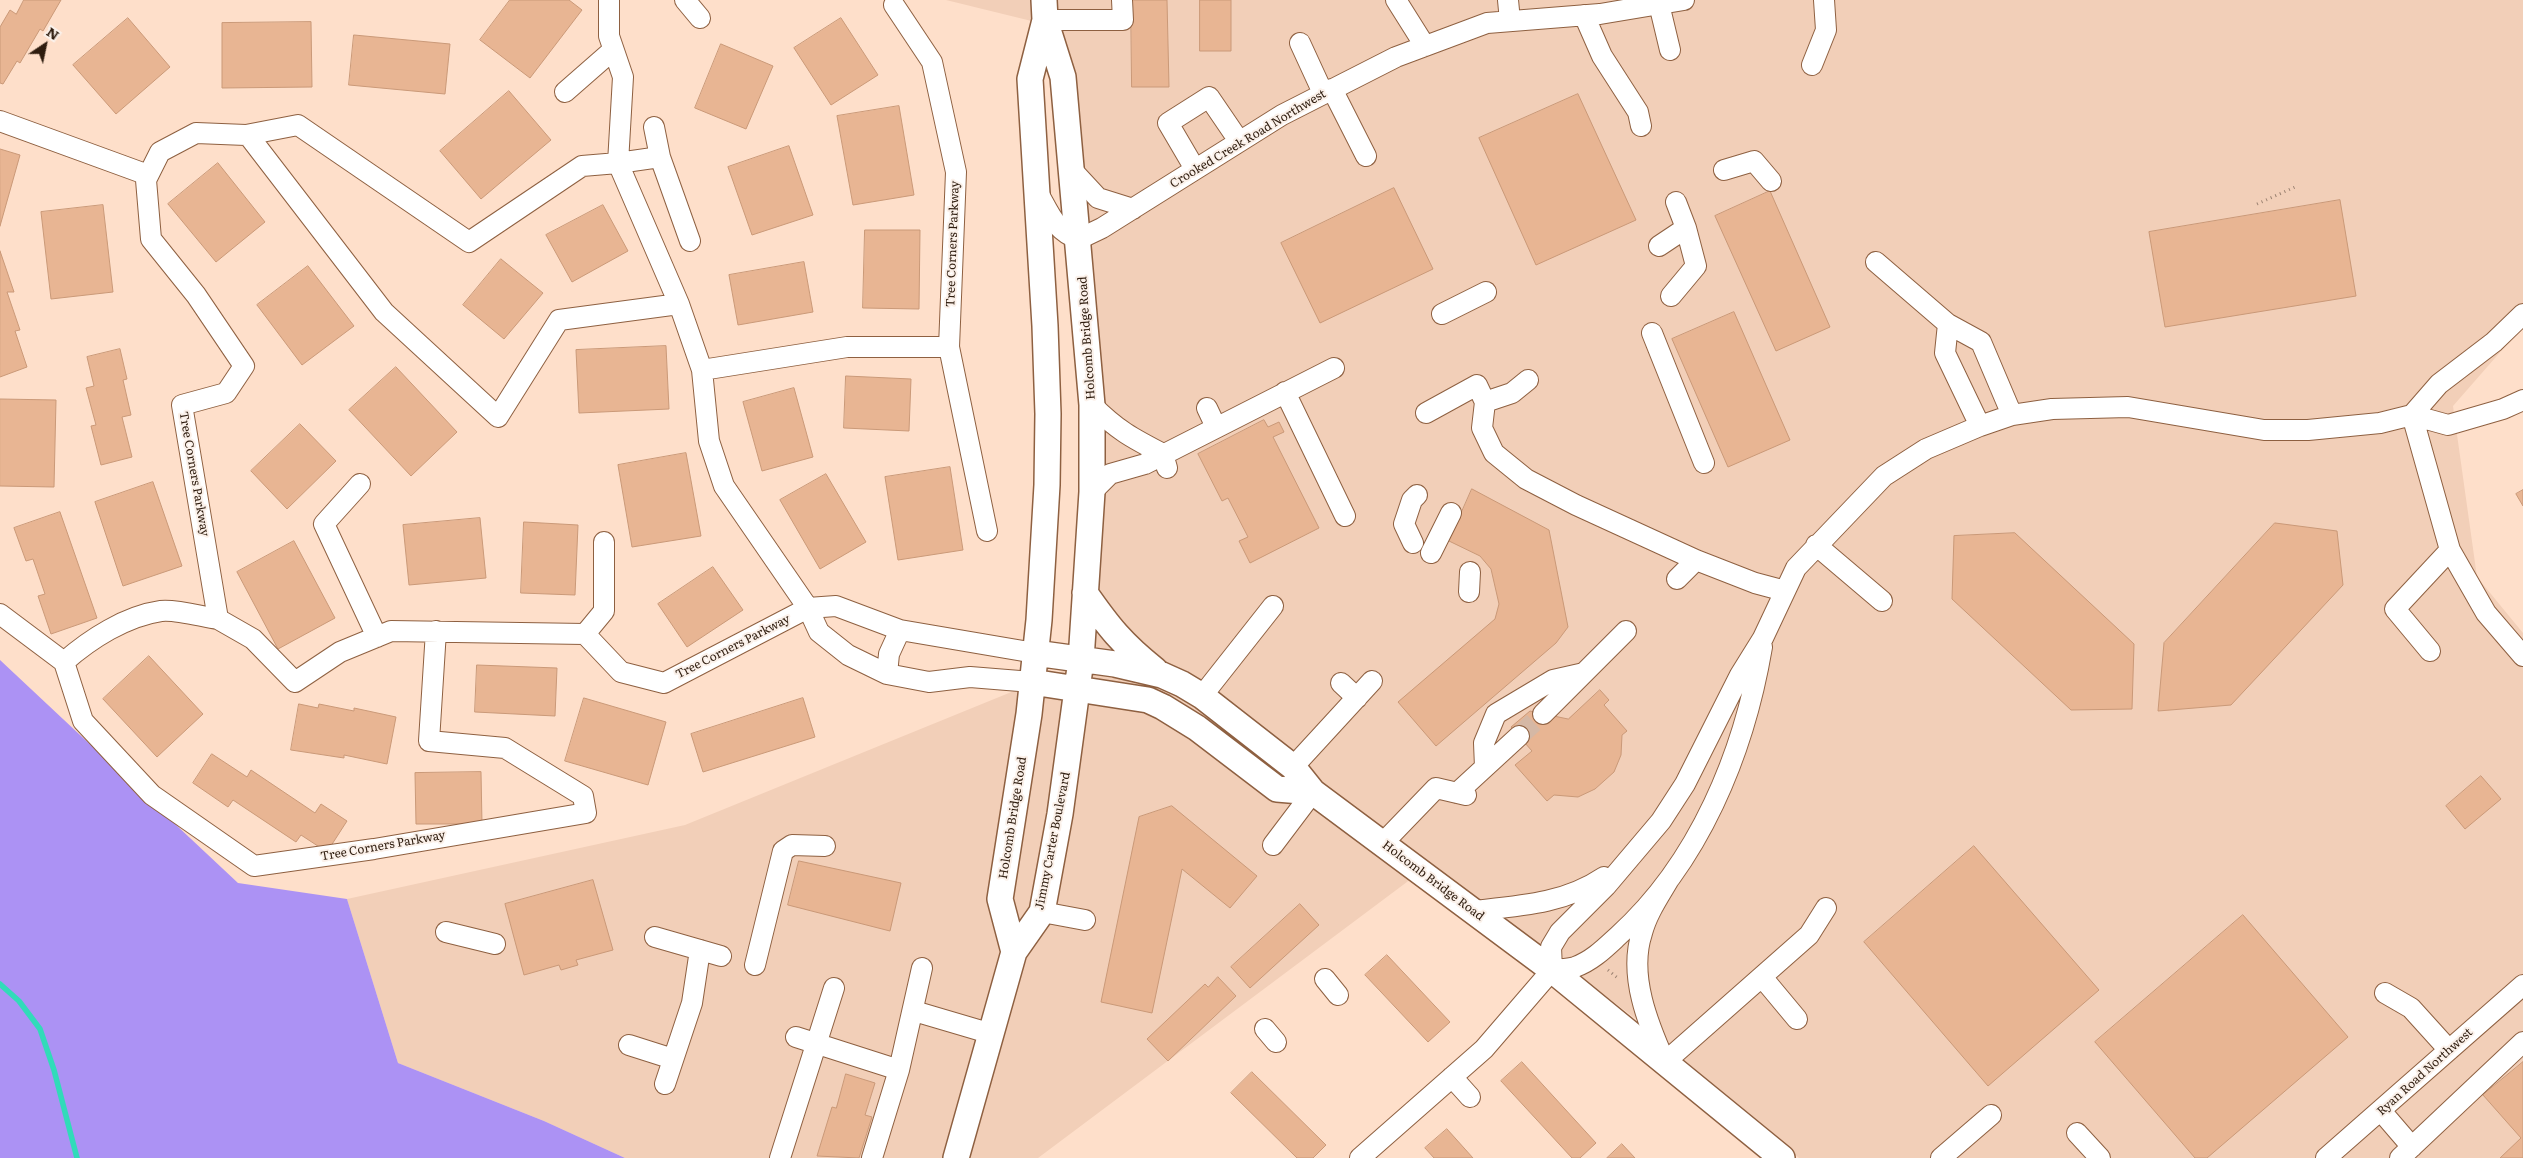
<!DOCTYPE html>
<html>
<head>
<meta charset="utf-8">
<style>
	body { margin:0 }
	#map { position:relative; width:2523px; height:1158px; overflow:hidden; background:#fedfca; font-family:Literata,serif }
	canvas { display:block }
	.north { position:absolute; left:20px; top:20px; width:50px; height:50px; -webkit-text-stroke:4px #fbf1ea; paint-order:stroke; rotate:34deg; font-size:14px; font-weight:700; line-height:20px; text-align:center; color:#2f1d0f }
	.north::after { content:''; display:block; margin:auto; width:18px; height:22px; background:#2f1d0f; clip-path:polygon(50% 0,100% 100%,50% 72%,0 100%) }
</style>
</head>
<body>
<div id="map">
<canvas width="2523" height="1158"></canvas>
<div class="north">N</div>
</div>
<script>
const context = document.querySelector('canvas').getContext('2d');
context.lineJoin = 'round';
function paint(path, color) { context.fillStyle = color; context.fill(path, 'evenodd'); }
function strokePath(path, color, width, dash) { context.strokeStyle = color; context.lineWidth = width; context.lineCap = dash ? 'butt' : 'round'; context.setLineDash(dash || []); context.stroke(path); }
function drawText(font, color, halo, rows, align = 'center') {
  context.font = font + ' Literata,serif'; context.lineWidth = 4; context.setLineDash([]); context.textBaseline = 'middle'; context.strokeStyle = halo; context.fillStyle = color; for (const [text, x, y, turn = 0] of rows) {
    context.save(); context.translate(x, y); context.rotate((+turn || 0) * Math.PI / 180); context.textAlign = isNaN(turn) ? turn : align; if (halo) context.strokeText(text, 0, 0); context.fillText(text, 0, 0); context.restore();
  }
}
const built = new Path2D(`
	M946,0H2523V326L2453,406L2477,577L2523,633V1158H1799L1636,1019L1431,864L1038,1158H625L544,1121L398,1063L347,899L685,825L1085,662L1087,477L1060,28Z`);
const forest = new Path2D(`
	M0,660L238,883L347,899L398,1063L544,1121L625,1158H0Z`);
const stream = new Path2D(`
	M0,984L19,1001L40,1029L54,1070L77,1158`);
const building = new Path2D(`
	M24,0H61L43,31L40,29L20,63L17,61L3,84L0,83V27L10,10L16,14Z
	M510,0H569L582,10L530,78L480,40Z
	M1131,0H1167L1169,87H1132Z
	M1200,0H1231V51H1200Z
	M128,18L170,67L116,114L73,65Z
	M841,18L878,75L831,105L794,48Z
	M311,22L312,87L222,88V23Z
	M354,35L450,44L445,94L349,85Z
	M721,44L773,66L746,129L695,108Z
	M509,91L551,140L481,199L440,151Z
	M1578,94L1636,220L1536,265L1479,138Z
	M899,106L914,195L853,205L837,116Z
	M789,146L813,215L752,235L728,167Z
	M0,149L20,155L0,226Z
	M218,163L265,222L216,262L168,204Z
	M1394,188L1433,269L1320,323L1281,243Z
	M1770,191L1830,327L1776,351L1715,216Z
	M2340,200L2356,296L2165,327L2149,232Z
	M103,205L113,292L51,299L41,212Z
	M603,205L628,251L572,282L546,235Z
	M865,230H920L919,309L863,308Z
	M0,251L14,292H7L20,330L15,331L27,367L0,377Z
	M501,259L543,293L504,339L463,305Z
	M804,262L813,312L738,325L729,275Z
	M308,266L354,326L302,365L257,305Z
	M1734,312L1790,440L1728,467L1672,339Z
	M666,346L669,409L579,413L576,350Z
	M120,349L127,379L123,380L131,415L122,417L132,457L101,465L91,426L96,425L86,388L94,386L87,357Z
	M396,367L457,432L411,476L349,410Z
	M846,376L911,379L909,431L844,428Z
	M794,388L813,457L762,471L743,402Z
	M0,399L56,400L54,487L0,486Z
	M1264,420L1268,427L1279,422L1284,432L1273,437L1319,528L1250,563L1239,541L1248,537L1228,498L1222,501L1198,454Z
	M300,424L336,461L287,509L251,471Z
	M686,453L701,536L632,547L618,465Z
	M950,467L963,550L898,560L885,477Z
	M826,474L866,542L820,569L780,500Z
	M153,482L182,566L123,586L95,502Z
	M1472,489L1549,530L1568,627L1556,643L1436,746L1398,702L1495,619L1499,604L1491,569L1480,556L1449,541Z
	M2523,490V506L2516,494Z
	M60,512L97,618L51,634L38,596L45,594L33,559L26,561L14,528Z
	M480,518L486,578L409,585L403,525Z
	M524,522L578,525L575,595L521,593Z
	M2275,523L2337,531L2343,585L2231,705L2158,711L2164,643Z
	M2015,533L2134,644L2132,709L2071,710L1952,599L1954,536Z
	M294,541L335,618L278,649L237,572Z
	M713,567L743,610L687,647L658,604Z
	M149,656L203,714L157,757L103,699Z
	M477,665L557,668L555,716L475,712Z
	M1600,690L1609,700L1604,705L1627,731L1622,735L1621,755L1614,772L1595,789L1578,797L1554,795L1547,801L1515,765L1532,751L1511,727L1530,711L1568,719Z
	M584,698L666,722L648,785L565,761Z
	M803,698L815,737L703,772L691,734Z
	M299,704L318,708L319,704L354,711V708L396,717L387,764L344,755V758L291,750Z
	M212,754L247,777L251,770L315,813L321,804L347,821L327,852L301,835L296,842L233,800L228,807L193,783Z
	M481,772L482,824H416L415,773Z
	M2481,776L2501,799L2465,829L2446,806Z
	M1172,806L1257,876L1230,908L1182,869L1152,1013L1101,1002L1139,817Z
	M1974,846L2099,990L1988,1086L1864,942Z
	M799,861L901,883L890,931L788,905Z
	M593,880L613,950L576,960L578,965L561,970L559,965L524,975L505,904Z
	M1300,904L1319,925L1250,988L1231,967Z
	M2243,915L2348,1037L2207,1158H2195L2095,1042Z
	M1387,955L1450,1022L1428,1042L1365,975Z
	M1218,977L1236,996L1168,1061L1147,1039L1205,984L1208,987Z
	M1522,1062L1596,1143L1580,1158H1572L1501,1081Z
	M2523,1062V1158H2500L2521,1138L2483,1095Z
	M1252,1072L1326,1145L1313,1158H1297L1231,1093Z
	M846,1074L875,1083L865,1115L872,1117L859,1158L817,1156L832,1107L836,1108Z
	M1447,1129L1473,1158H1434L1425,1148Z
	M1622,1144L1635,1158H1607Z`);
const minorTunnel = new Path2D(`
	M1519,736L1543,714`);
const path = new Path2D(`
	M2257,204L2295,187
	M1608,970L1619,979`);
const minor = new Path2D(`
	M609,0V36L623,77L618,163L582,166L469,242L298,125L246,135L196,133L160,152L146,180L151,239L196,295L244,366L226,393L182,405L218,619L253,639L295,682L340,652L391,631L585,634L621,672L664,683L808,608L836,606L900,630L1035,653
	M685,0L700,18
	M1396,0L1425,46
	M1508,0L1510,21
	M1659,4L1670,50
	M894,5L932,62L956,172L949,347
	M1584,15L1602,56L1638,112L1641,126
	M1045,20H1123L1122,0
	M1300,43L1323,93
	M1812,65L1826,30L1824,0
	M1332,89L1366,156
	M565,92L613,50
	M0,121L148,175
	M248,135L384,312L498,417L559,320L679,304L618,163L660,157L654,127
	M660,157L690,241
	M1195,169L1168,123L1209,97L1239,141
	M1072,170L1098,198L1133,209
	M1724,170L1754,161L1771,181
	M1038,193C1049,212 1056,233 1079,239L1102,228L1282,115L1396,57L1487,23L1600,14L1684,0
	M1659,246L1686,228
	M1876,262L1948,324L1981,342L2012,415
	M1671,296L1696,266L1686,228L1676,202
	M679,304L702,370L709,441L724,486L808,608L819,632L848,655L887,674L929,682L970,677L1032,682
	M1442,314L1486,292
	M1948,324L1945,353L1980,426
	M1652,333L1704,463
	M702,370L847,347H949L987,531
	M1285,392L1345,516
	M1485,402L1512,393L1528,380
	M1092,405C1117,430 1132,438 1163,454L1167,468
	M1207,408L1216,427
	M1426,413L1477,385L1485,402L1482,428L1494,453L1526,479L1576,505L1696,560L1755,583L1785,591
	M2412,415L2450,550L2486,613L2523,656
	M2412,415L2439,384L2494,342L2523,314
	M360,484L324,524L377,637
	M1092,492L1110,474L1145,464L1334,368
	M1413,543L1404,524L1412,500L1417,495
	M1816,545L1882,601
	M1431,553L1451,513
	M1677,579L1696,560
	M1469,592L1470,572
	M0,614L64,662L83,721L152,795L254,866L374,849L586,813L583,796L505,748L429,741L436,631
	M585,634L604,611V542
	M2430,651L2395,609L2450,550
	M64,662C90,639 126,616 161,611C176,609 203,617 218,619
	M887,674L889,654L900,630
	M1341,683L1357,698
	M1202,696L1273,606
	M1543,714L1626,631
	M1293,767L1372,681
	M1485,767L1484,743L1496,714L1553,680L1584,673
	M1457,793L1519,736
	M1382,844L1436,788L1466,795
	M1273,845L1313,792
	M1668,881C1658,898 1647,914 1642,933C1628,975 1648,1024 1665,1062L1809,935L1826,908
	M1472,911C1519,906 1564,904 1604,877
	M1042,912L1085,920
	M446,932L495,944
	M655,937L721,956
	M755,965L783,851L792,845L825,846
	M1552,970L1551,947L1560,932L1606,886L1661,821L1685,784L1740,675L1763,638L1796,568L1884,476L1926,449L1980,426L2012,415L2052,409L2128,407L2264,430H2308L2380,423L2412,415L2448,425L2503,409L2523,400
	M1552,970C1559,969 1568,969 1575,967C1592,961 1605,948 1618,936C1699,863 1744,753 1762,647
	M1762,977L1797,1019
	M1325,979L1338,995
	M2385,993L2411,1008L2449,1050
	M914,1011L992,1034
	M1265,1029L1276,1042
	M796,1037L899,1070
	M629,1045L673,1059
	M1452,1077L1470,1097
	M665,1084L692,1003L700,950
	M2381,1111L2412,1147
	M2077,1133L2100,1158
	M780,1158L834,988
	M872,1158L899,1070L922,968
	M1360,1158L1484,1049L1552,970
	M1941,1158L1991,1115
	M2326,1158L2523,985
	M2400,1158L2523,1042`);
const major = new Path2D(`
	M1085,593C1108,626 1122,644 1155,670
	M1035,653L1115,664L1162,675L1182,684L1202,696L1293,767L1313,792L1552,970L1782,1158
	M1032,682L1148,700L1163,707L1197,728L1277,789L1313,792
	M1014,952L1000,899L1029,714L1039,620L1047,485L1048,414L1045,326L1030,79L1045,20L1044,0
	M956,1158L1014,952L1042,912L1060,814L1081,660L1092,492V405L1063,77L1045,20`);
const streetNames = [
	["Crooked Creek Road Northwest",1248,139,-31],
	["Tree Corners Parkway",953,244,-88],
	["Holcomb Bridge Road",1087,338,-94],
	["Tree Corners Parkway",194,474,80],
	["Tree Corners Parkway",733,647,-27],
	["Holcomb Bridge Road",1013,818,-81],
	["Jimmy Carter Boulevard",1053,841,-79],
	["Tree Corners Parkway",383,846,-10],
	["Holcomb Bridge Road",1433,881,37],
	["Ryan Road Northwest",2425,1072,-42]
];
paint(built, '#f2cfb8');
paint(forest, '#ac92f4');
strokePath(stream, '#31dbb9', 5.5);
paint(building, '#e8b593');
strokePath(building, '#ca9978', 1);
strokePath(minorTunnel, '#d5b8a5', 20, [20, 10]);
strokePath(minor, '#8e6041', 22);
strokePath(major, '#8e6041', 28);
strokePath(path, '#9b8271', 3, [1, 4]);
strokePath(minor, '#fff', 20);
strokePath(major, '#fff', 25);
drawText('12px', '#2f1d0f', '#fbf1ea', streetNames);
</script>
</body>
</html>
